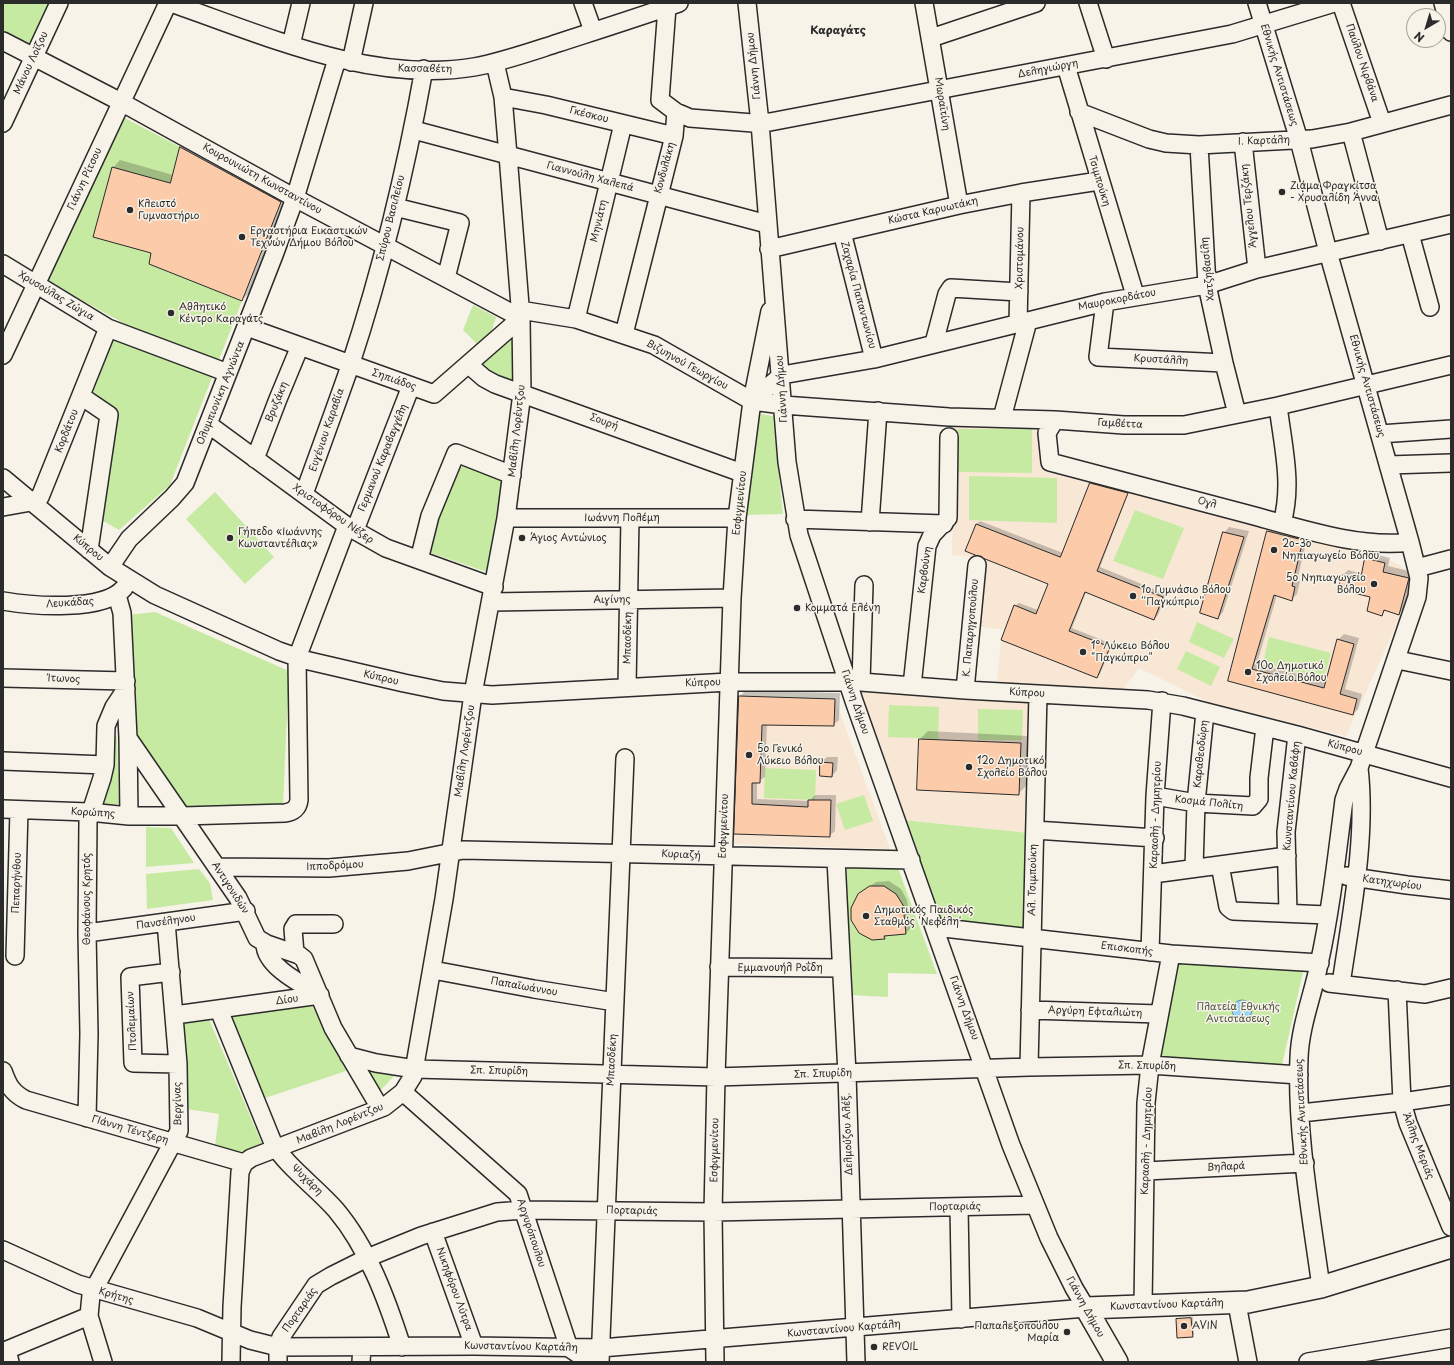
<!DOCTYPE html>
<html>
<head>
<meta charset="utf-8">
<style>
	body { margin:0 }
	#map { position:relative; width:1454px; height:1365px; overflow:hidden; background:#f7f3e8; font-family:"Playpen Sans",sans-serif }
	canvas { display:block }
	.frame { position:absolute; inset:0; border:4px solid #2b2b2b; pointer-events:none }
	.north { position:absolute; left:1406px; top:8px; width:40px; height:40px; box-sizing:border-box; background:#f7f3e8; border:1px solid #a5a39c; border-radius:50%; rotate:218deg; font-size:11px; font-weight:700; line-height:16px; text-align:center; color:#2b2b2b }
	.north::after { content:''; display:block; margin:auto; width:14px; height:18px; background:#2b2b2b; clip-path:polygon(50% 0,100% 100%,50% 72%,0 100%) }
</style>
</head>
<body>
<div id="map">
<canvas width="1454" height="1365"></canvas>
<div class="frame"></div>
<div class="north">N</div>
</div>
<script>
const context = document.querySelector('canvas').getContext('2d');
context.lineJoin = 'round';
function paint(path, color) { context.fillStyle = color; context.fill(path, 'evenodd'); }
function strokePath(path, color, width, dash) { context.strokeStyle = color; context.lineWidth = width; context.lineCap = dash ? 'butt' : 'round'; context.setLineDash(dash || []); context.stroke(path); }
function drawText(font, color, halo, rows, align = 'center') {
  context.font = font + ' "Playpen Sans",sans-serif'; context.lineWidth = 3; context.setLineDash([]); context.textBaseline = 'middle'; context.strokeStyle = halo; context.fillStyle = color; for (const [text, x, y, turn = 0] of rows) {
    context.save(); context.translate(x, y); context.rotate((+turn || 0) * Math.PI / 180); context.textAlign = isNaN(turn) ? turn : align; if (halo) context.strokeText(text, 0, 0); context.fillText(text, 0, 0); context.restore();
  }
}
const built = new Path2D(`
	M954,427H1037L1042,431L1041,464L1363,552L1396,563L1405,569L1412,585L1402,613L1346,736L1210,703L1139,668L1121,692L997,683L1001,640L1005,630L976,626L982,558L952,555Z
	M855,687L1032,698L1029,833L903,820Z
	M739,696L835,699L890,849L734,844Z`);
const green = new Path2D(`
	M3,3H50L31,44L3,30Z
	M125,118L180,147L149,264L242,301L170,485L119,530L98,518L115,415L91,398L115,335L122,337L127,325L47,281Z
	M473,305L496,317L490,336L479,346L463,330Z
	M510,337H514L515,382L511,386L480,367V361Z
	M760,414L773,416L783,514L746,515Z
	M957,429H1032V473L957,472Z
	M465,465L502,479L487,572L431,553L438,515L457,469Z
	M969,476L1057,478V523L969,520Z
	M215,492L274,557L245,584L186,519Z
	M1135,510L1184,528L1163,579L1113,561Z
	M155,612L289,671L283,805L182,808L132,737L128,615Z
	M1197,622L1234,639L1224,658L1189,642Z
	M1269,637L1331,653L1323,681L1263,663Z
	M1186,651L1220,667L1211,686L1177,669Z
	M889,705L939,707L938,739L888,737Z
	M978,709L1023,710L1022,740H978Z
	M116,735L117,737L119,804H99Z
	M765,768L816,770L815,800L764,798Z
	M864,795L873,821L845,830L836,804Z
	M903,820L1029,833L1027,933L940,922Z
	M146,827L171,828L194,863L146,867Z
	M842,867L898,868L937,974L888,973V997L849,995Z
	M199,869L210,883L213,900L147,909L146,874Z
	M1179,960L1304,968L1282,1065L1161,1058Z
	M311,1004L349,1070L262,1099L228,1016Z
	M209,1019L262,1144L237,1153L215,1146L219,1114L187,1109L183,1021Z
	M364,1065L396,1074L377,1094Z`);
const water = new Path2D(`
	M1232 1010a10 10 0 1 1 20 0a10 10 0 1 1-20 0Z`);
const shadow = new Path2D(`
	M188,140L288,194L250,292L242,300L153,253L113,168L120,160L173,175L181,148Z
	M1094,480L1130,489L1100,567L1166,594L1158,615L1154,619L1086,592L1072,628L1112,644L1100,674L1097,677L1015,606L1019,603L1038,610L1049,583L966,551L976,524L980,521L1063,553L1091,483Z
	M1273,526L1308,535L1297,581H1300L1297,594L1291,600L1277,595L1257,663L1327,682L1338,640L1344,634L1359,638L1345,689L1362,694L1358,709L1353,714L1230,680L1268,531Z
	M1229,527L1249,531L1223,612L1218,618L1224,533Z
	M1371,553L1390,558L1388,566L1413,572L1404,608L1399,614L1386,610L1381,615L1371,596L1343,575L1348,570L1363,574L1365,559Z
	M745,691L840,693L839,720L833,725L767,724L765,777L757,782V799L809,801L815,795H836L835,831L829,836L735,833L740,696Z
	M928,731L1028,736L1026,786L1018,794L918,789L920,739Z
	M827,757H838L837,770L832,776L821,762Z
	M889,881L901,889L907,900L911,928L906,933L888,934L884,938L858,895L876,882Z
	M1193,1317L1194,1334L1192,1336L1177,1319Z`);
const building = new Path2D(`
	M180,147L281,202L242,301L149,264L151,253L93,237L112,167L170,183Z
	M1090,483L1128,493L1097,571L1163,597L1154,620L1085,592L1069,631L1110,647L1097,678L1001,640L1014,605L1036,614L1048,584L965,551L976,524L1060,557Z
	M1267,531L1303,540L1292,586L1295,587L1292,601L1274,595L1252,669L1324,688L1337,639L1354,644L1340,694L1357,699L1353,715L1228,681Z
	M1223,532L1244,537L1218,619L1200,613Z
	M1365,558L1385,563L1383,572L1409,578L1399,615L1384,610L1382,616L1367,611L1370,597L1338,589L1342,575L1360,580Z
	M739,696L835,699L834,726L762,725L760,783H752V804L808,807V800H831L830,837L734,834Z
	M919,739L1021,743L1019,795L917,790Z
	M820,762L833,763L832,777L820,776Z
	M870,886H884L896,894L903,905L906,934L884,936L885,939L872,940L859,933L851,920V908L858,894Z
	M1191,1318L1193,1337L1177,1338L1176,1319Z`);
const minor = new Path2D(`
	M171,3C266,36 372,84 474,67C502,62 530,52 558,43C598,30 639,17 679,3
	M583,3L593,31
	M924,3L959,205
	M1088,3L1106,59
	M1257,3L1299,140L1328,252L1410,542L1419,578L1417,597L1359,768L1348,789L1344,800C1337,854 1331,910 1319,964C1313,995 1300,1026 1299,1058C1296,1132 1311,1214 1321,1287
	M1341,3L1382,123
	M1443,3L1451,32
	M667,7L660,100L676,112L690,118L753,123L770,122L1232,34L1334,3
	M931,38L1036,3
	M3,41L121,102L295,198L521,318L434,394L247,327
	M291,45L301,3
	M351,62L364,3
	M1066,66L1135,295
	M503,97L546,105L674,136
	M1079,112L1149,139L1166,143L1199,145L1312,139L1351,132L1451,105
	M3,123L59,3
	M414,130L767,224
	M1351,132L1380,241
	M1243,142L1257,269
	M1199,145L1207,285L1224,363L1237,414
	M395,207L460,223L446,278
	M842,232L874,359
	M1410,234L1430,307
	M769,249L959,205L1021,193L1099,181
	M3,264L108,328L228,373
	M1105,302L1098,357L1224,363
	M520,310L576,319L654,345L752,401L783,405L949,417L1055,420L1124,425H1184L1278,406L1451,365
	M576,319L623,124
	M1018,323L1021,193
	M624,334L674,136L676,112
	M934,343L947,294L951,288L1019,292
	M3,355L168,3
	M469,365L484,378L495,384L742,473
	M81,396L109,415L89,550
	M752,401L782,375L874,359L1105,302L1207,285L1257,269L1451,224
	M1278,406C1283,446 1293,485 1282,523
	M1002,418L1028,321
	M1055,420L1047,433L1050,462C1116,479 1181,497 1247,514C1296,527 1359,549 1410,542
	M208,424L347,526L386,548L494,587
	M1380,434L1451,429
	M255,459L278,399L300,346
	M1389,465L1451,463
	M3,478L110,567L155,595L279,651L305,660L404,683L443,691L492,695L729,682H861L965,690L1148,700L1183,706L1297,735L1451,778
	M304,494C319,452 335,409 350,366C382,269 406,169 424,69
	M3,507L31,502L40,497L108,328
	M506,518H737
	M795,519L944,524
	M870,522L878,411
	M355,530L411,386
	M419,560L430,516L456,453L512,475
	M110,567L129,539L172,498L185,483L274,255L295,198L337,59
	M1417,568L1451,559
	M117,595L122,613L128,738L129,816
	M3,601C32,606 104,612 124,588
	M492,602L732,598
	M1398,660L1451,671
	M3,678L126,681
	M861,682L864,585
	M912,686L927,546L932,535L948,518L949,437
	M627,687L630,518
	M965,690L977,565
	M128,738L238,898L257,938L267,944L299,955L304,959L333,1028L380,1108
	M3,761L105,765
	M1155,796L1196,803L1253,806L1259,799V778L1265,727
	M3,809L89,812L129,816H183L285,813C293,812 298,808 299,800L297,658L347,526
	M1035,830L1155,838
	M836,859L847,1074L856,1362
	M1220,865L1228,907L1233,911L1327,915
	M217,867L329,868L408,861L463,850L911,860
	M1194,868L1196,803L1205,712
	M1153,874L1287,856
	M1346,876L1407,885L1451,890
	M1288,913L1286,832L1297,735
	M935,927L1171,954L1320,963
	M87,933L246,911
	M265,943C264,966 303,985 320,995
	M1150,952L1155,796L1162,701
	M295,953L293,929L296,924H334
	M15,956L19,810
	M719,967L841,968
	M433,970L534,989L615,1002
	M171,972L130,977L133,1063L178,1064
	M1329,983L1425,994L1451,988
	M1341,984C1351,915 1367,838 1359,768
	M1397,990L1402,1102L1408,1123L1451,1227
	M219,1010L273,1143C286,1166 317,1188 336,1210C368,1248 387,1300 402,1347
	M1030,1010L1159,1014
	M175,1015L320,995
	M349,1056L376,1063L415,1069L716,1077L1029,1067L1150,1065L1299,1075
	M1029,1067L1038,694
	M3,1071C8,1085 12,1093 26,1100L244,1163
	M403,1092L518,1194L569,1348L590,1362
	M1301,1113L1402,1102L1451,1095
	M87,1118L89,1034L87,933L88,821L102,778L105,765L106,726L114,707L126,689
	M1146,1171L1305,1163
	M959,1207L961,1319
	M433,1232L474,1346
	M3,1250L78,1284L197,1318L250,1340L278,1347L474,1346L601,1348L1086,1308L1074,1288L1049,1238L1011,1145L854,701L799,535L787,462L760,123L747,3
	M1237,1304L1248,1362
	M1143,1305L1146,1103L1150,1065L1171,954
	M10,1362L7,1350L89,1316
	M103,1362L89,1316L91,1295L179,1131L178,1064L166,922
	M231,1362L232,1307L240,1172L244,1163L251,1158L384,1107L403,1092L413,1076L444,899L473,694L506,518L522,393L521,318L508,155L503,97L495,63
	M278,1362V1347L281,1337L316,1285L331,1276L367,1258L421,1236L497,1212L524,1210L713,1212L1035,1205
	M361,1362L362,1347
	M600,1362L625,758
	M715,1362L713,1212L716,1077L732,598L737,518L752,401L770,311
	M1308,1362L1451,1338`);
const major = new Path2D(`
	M1117,1362L1086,1308L1248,1302L1321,1287L1451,1247`);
const markers = [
	[1282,192,4,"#2b2b2b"],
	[130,210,4,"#2b2b2b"],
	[242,237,4,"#2b2b2b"],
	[171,313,4,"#2b2b2b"],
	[230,538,4,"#2b2b2b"],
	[522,538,4,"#2b2b2b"],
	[1274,550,4,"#2b2b2b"],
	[1374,584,4,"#2b2b2b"],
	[1133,596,4,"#2b2b2b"],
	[797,608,4,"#2b2b2b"],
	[1083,652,4,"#2b2b2b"],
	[1248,672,4,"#2b2b2b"],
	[749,755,4,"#2b2b2b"],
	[969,767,4,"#2b2b2b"],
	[866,916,4,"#2b2b2b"],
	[1184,1326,4,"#2b2b2b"],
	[1067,1332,4,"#2b2b2b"],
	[874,1347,4,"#2b2b2b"]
];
const streetNames = [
	["Μάνου Λοϊζου",31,63,-65],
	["Παύλου Νιρβάνα",1362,63,71],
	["Γιάννη Δήμου",754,66,-96],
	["Κασσαβέτη",425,69,1],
	["Δεληγιώργη",1048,69,-11],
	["Εθνικής Αντιστάσεως",1279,75,73],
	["Μωραϊτίνη",942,104,81],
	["Γκέσκου",589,115,14],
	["Ι. Καρτάλη",1264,141,-2],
	["Κονδυλάκη",665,168,-75],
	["Γιαννούλη Χαλεπά",590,177,15],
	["Γιάννη Ρίτσου",85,179,-65],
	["Κουρουνιώτη Κωνσταντίνου",262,179,29],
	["Τσιμπούκη",1099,181,73],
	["Άγγελου Τερζάκη",1249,206,-96],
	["Κώστα Καρυωτάκη",933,211,-13],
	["Σπύρου Βασιλείου",391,218,-76],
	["Μηνιάτη",599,221,-77],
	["Χριστομάνου",1020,258,-89],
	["Χατζηβασίλη",1208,269,-96],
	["Ζαχαρία Παπαντωνίου",858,295,75],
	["Χρυσούλας Ζώγια",56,296,31],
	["Μαυροκορδάτου",1117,300,-11],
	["Κρυστάλλη",1161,360,3],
	["Βιζυηνού Γεωργίου",687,365,29],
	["Σηπιάδος",394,380,19],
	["Εθνικής Αντιστάσεως",1367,386,74],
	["Γιάννη Δήμου",782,389,-94],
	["Ολυμπιονίκη Αγνώντα",221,393,-68],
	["Βρυζάκη",277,402,-68],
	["Σουρή",604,422,20],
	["Γαμβέττα",1120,424,3],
	["Ευγένιου Καραβία",327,430,-71],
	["Κορδάτου",67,431,-68],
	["Μαβίλη Λορέντζου",517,431,-84],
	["Γερμανού Καραβαγγέλη",383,458,-68],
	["Εσφιγμενίτου",740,503,-84],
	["Ογλ",1207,503,15],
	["Χριστοφόρου Νέζερ",333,514,35],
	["Ιωάννη Πολέμη",622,518],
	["Κύπρου",88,548,39],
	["Καρβούνη",925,570,-82],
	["Αιγίνης",612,600,-1],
	["Λευκάδας",70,603,-4],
	["Κ. Παπαρηγοπούλου",971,628,-85],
	["Μπασδέκη",628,638,-89],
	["Κύπρου",381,678,13],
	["Ίτωνος",64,679,2],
	["Κύπρου",703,683,-2],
	["Κύπρου",1027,693,3],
	["Γιάννη Δήμου",855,702,71],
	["Κύπρου",1345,748,15],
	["Μαβίλη Λορέντζου",465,751,-82],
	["Καραθεοδώρη",1201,754,-84],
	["Κωνσταντίνου Καβάφη",1292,796,-85],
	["Κοσμά Πολίτη",1209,803,6],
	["Κορώπης",93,813,3],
	["Καραολή - Δημητρίου",1156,815,-88],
	["Εσφιγμενίτου",724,826,-88],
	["Κυριαζή",681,855,3],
	["Ιπποδρόμου",335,866,-3],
	["Αλ. Τσιμπούκη",1033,880,-89],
	["Πεπαρήνθου",17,883,-88],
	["Κατηχωρίου",1392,883,8],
	["Αντιγονιδών",230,888,57],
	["Θεοφάνους Κρητός",87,899,-90],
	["Πανσέληνου",166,922,-8],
	["Επισκοπής",1127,949,7],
	["Εμμανουήλ Ροΐδη",780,968],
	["Παπαϊωάννου",524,987,10],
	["Δίου",287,1000,-7],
	["Γιάννη Δήμου",964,1008,70],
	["Αργύρη Εφταλιώτη",1095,1012,2],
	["Πτολεμαίων",132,1021,-93],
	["Μπασδέκη",612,1060,-87],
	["Σπ. Σπυρίδη",1147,1066,1],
	["Σπ. Σπυρίδη",499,1071,1],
	["Σπ. Σπυρίδη",823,1074,-2],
	["Βεργίνας",178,1104,-91],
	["Εθνικής Αντιστάσεως",1302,1112,-93],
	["Μαβίλη Λορέντζου",340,1124,-22],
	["ΓΙάννη Τέντζερη",130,1130,16],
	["Δελμούζου Αλέξ.",848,1134,-92],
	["Καραολή - Δημητρίου",1147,1141,-88],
	["Άλλης Μεριάς",1418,1146,69],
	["Εσφιγμενίτου",715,1150,-89],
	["Βηλαρά",1226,1167,-3],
	["Ψυχάρη",307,1180,44],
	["Πορταριάς",955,1207,-1],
	["Πορταριάς",632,1211,1],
	["Αργυρόπουλου",531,1233,72],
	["Νικηφόρου Λύτρα",454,1289,70],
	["Κρήτης",116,1296,16],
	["Κωνσταντίνου Καρτάλη",1167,1305,-2],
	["Γιάννη Δήμου",1085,1307,61],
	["Πορταριάς",300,1310,-55],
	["Κωνσταντίνου Καρτάλη",844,1329,-5],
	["Κωνσταντίνου Καρτάλη",521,1347,1]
];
const poiNames = [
	["Ζιάμα Φραγκίτσα",1290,186],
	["- Χρυσαλίδη Άννα",1290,198],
	["Κλειστό",138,204],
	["Γυμναστήριο",138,216],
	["Εργαστήρια Εικαστικών",250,231],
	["Τεχνών Δήμου Βόλου",250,243],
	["Αθλητικό",179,307],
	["Κέντρο Καραγάτς",179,319],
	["Γήπεδο «Ιωάννης",238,532],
	["Κωνσταντέλιας»",238,544],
	["Άγιος Αντώνιος",530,538],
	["2ο-3ο",1282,544],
	["Νηπιαγωγείο Βόλου",1282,556],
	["5ο Νηπιαγωγείο",1366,578,"right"],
	["Βόλου",1366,590,"right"],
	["1ο Γυμνάσιο Βόλου",1141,590],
	["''Παγκύπριο''",1141,602],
	["Κομματά Ελένη",805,608],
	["1° Λύκειο Βόλου",1091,646],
	["\"Παγκύπριο\"",1091,658],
	["10ο Δημοτικό",1256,666],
	["Σχολείο Βόλου",1256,678],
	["5ο Γενικό",757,749],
	["Λύκειο Βόλου",757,761],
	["12ο Δημοτικό",977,761],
	["Σχολείο Βόλου",977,773],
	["Δημοτικός Παιδικός",874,910],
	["Σταθμός 'Νεφέλη'",874,922],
	["Παπαλεξοπούλου",1059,1326,"right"],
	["Μαρία",1059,1338,"right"],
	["AVIN",1192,1326],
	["REVOIL",882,1347]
];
const parkNames = [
	["Πλατεία Εθνικής",1238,1007],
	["Αντιστάσεως",1238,1019]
];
const neighbourhoodNames = [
	["Καραγάτς",838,31]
];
paint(built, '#f8e7d5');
paint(green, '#c7eaa3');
paint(water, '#96d4f7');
strokePath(water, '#6b90a5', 1);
paint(shadow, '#0003');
paint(building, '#fbcbaa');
strokePath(building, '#2b2b2b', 1);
strokePath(minor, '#2b2b2b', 20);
strokePath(major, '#2b2b2b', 24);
strokePath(minor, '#f7f3e8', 17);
strokePath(major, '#f7f3e8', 21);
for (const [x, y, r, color] of markers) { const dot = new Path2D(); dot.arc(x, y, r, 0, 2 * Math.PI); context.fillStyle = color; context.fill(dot); strokePath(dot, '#f7f3e8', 1.5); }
drawText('10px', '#2b2b2b', '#f7f3e8', streetNames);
drawText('10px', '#2b2b2b', '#f7f3e8', poiNames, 'left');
drawText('10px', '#4a5143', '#f7f3e8', parkNames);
drawText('bold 11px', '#2b2b2b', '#f7f3e8', neighbourhoodNames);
</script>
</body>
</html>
